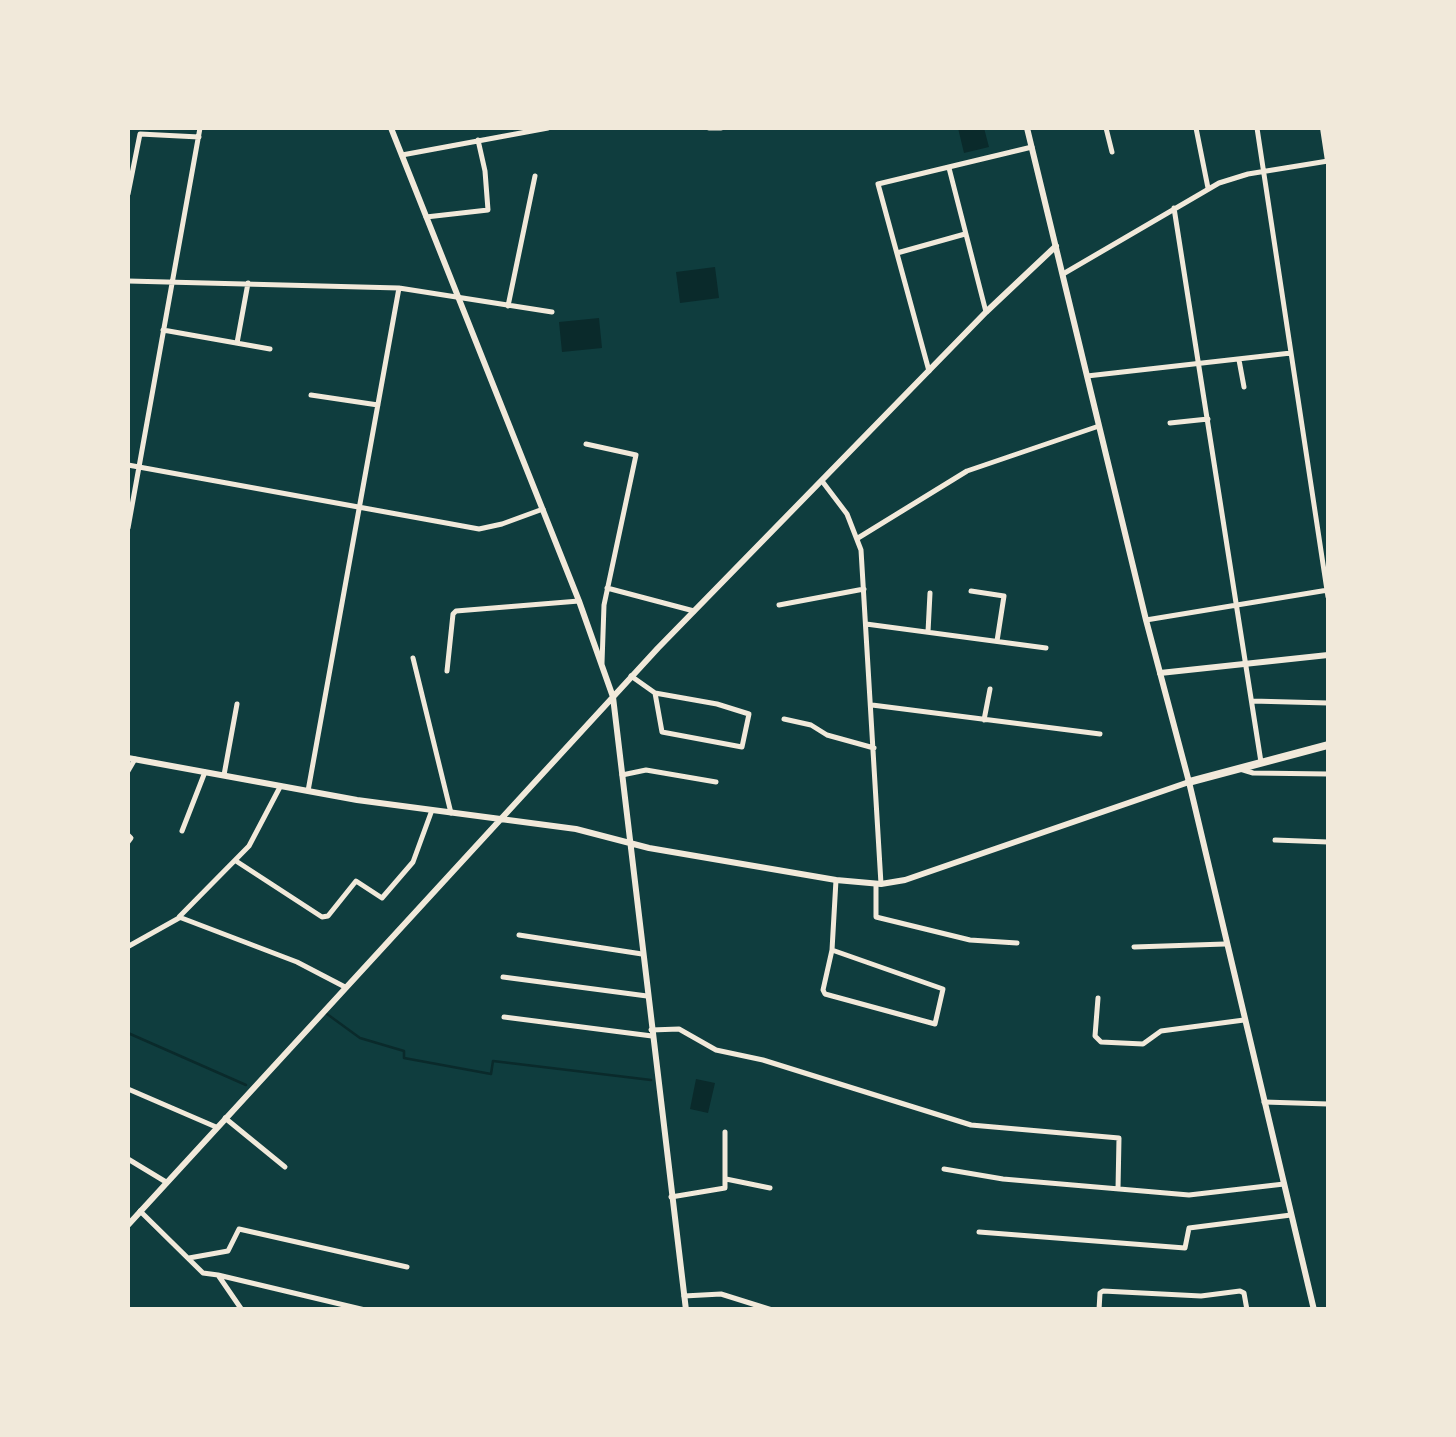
<!DOCTYPE html>
<html>
<head>
<meta charset="utf-8">
<style>
	body { margin:0 }
	#map { position:relative; width:1456px; height:1437px; overflow:hidden; background:#0f3d3e; font-family:"DM Sans",sans-serif }
	canvas { display:block }
	.frame { position:absolute; inset:0; border:130px solid #f1e9da; pointer-events:none }
</style>
</head>
<body>
<div id="map">
<canvas width="1456" height="1437"></canvas>
<div class="frame"></div>
</div>
<script>
const context = document.querySelector('canvas').getContext('2d');
context.lineJoin = 'round';
function paint(path, color) { context.fillStyle = color; context.fill(path, 'evenodd'); }
function strokePath(path, color, width, dash) { context.strokeStyle = color; context.lineWidth = width; context.lineCap = dash ? 'butt' : 'round'; context.setLineDash(dash || []); context.stroke(path); }
const water = new Path2D(`
	M958,128H984L989,147L964,153Z
	M715,267L719,298L680,303L676,272Z
	M599,318L602,348L562,352L559,322Z
	M696,1079L715,1083L708,1113L690,1109Z`);
const stream = new Path2D(`
	M327,1014L360,1038L404,1051V1058L491,1074L493,1061L651,1080
	M128,1033L246,1085`);
const minor = new Path2D(`
	M709,128H721
	M1106,128L1112,152
	M1196,128L1208,188
	M1257,128L1328,597
	M402,155L548,128
	M949,168L986,312
	M128,194L140,134L199,137
	M1174,208L1261,762
	M426,217L488,210L485,171L478,140
	M897,253L965,234
	M1063,274L1219,183L1248,174L1328,161
	M128,281L399,288L552,312
	M508,306L535,176
	M163,330L270,349
	M237,343L248,283
	M1239,360L1244,387
	M929,371L878,184L1032,147
	M1087,376L1291,353
	M311,395L378,405
	M1170,423L1208,419
	M586,444L636,455L604,605L602,663
	M128,465L479,529L502,524L543,509
	M822,481L847,514L861,550L881,884
	M128,528L200,128
	M858,538L967,471L1099,426
	M607,588L694,611
	M971,591L1004,596L997,641
	M779,605L864,589
	M1146,620L1328,590
	M866,624L1046,648
	M928,632L930,593
	M413,658L451,813
	M447,671L453,614L456,611L579,601
	M631,676L655,693L662,732L742,747L749,714L717,704L655,693
	M1252,701L1328,703
	M872,705L1100,734
	M784,719L811,725L827,735L874,748
	M984,720L990,689
	M1240,769L1253,773L1328,774
	M128,771L135,759
	M224,775L237,704
	M622,775L646,770L716,782
	M280,787L249,846L179,917L297,962L345,987
	M308,791L399,288
	M182,831L205,772
	M128,835L131,838L128,842
	M1275,840L1328,842
	M236,861L322,917L328,916L356,881L382,898L413,862L432,810
	M876,884V917L970,940L1017,943
	M519,935L642,954
	M129,946L179,918
	M1134,947L1225,944
	M832,950L943,989L935,1024L825,994L823,990L832,950L836,880
	M503,977L647,996
	M1098,998L1095,1036L1101,1042L1143,1044L1161,1031L1244,1020
	M504,1017L652,1036
	M651,1030L679,1029L716,1050L763,1060L971,1125L1119,1138L1118,1189
	M128,1089L216,1127
	M1264,1102L1328,1104
	M225,1118L285,1167
	M128,1159L166,1182
	M944,1169L1003,1179L1189,1195L1284,1184
	M726,1179L770,1188
	M671,1197L725,1188V1132
	M140,1211L203,1273L218,1275L242,1310
	M979,1232L1185,1248L1189,1228L1291,1215
	M189,1258L228,1251L239,1229L407,1267
	M218,1275L365,1310
	M684,1296L721,1294L772,1310
	M1099,1310L1100,1293L1103,1291L1201,1296L1240,1291L1244,1293L1247,1310`);
const tertiary = new Path2D(`
	M391,128L579,601L613,697L686,1310
	M1323,128L1328,161
	M1160,673L1328,655
	M128,758L357,800L576,829L649,848L836,880L881,884L905,880L1189,782
	M128,1225L658,648L986,312L1056,246`);
const secondary = new Path2D(`
	M1027,128L1146,620L1189,782L1314,1310`);
const primary = new Path2D(`
	M1189,782L1328,745`);
paint(water, '#0a2a2b');
strokePath(stream, '#0a2a2b', 2.5);
strokePath(minor, '#f1e9da', 5);
strokePath(tertiary, '#f1e9da', 6);
strokePath(secondary, '#f1e9da', 6);
strokePath(primary, '#f1e9da', 8);
</script>
</body>
</html>
